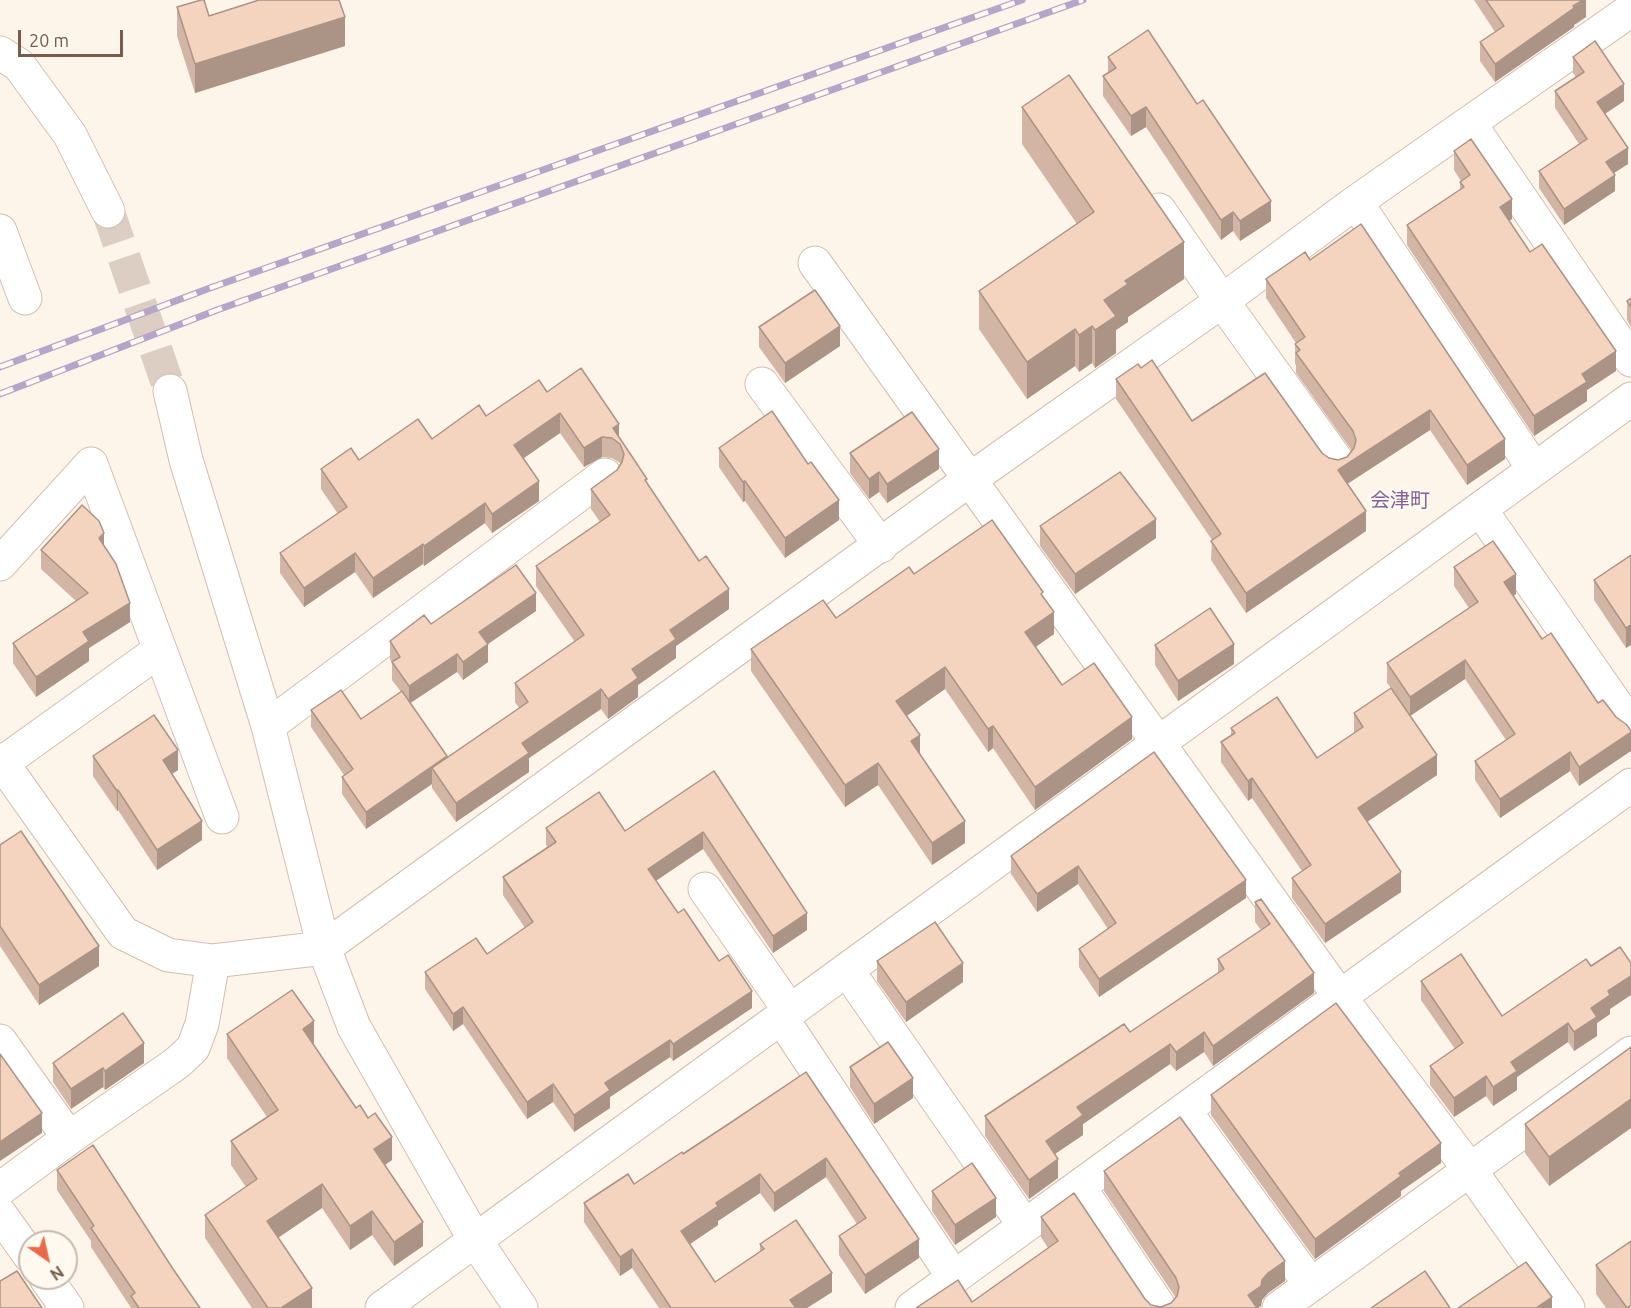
<!DOCTYPE html>
<html>
<head>
<meta charset="utf-8">
<style>
	body { margin:0 }
	#map { position:relative; width:1631px; height:1308px; overflow:hidden; background:#fdf5e9; font-family:Ubuntu,sans-serif }
	canvas { display:block }
	.north { position:absolute; left:18px; top:1230px; width:60px; height:60px; box-sizing:border-box; background:#fff9f0; border:2px solid #c9b9ae; border-radius:50%; rotate:146deg; font-size:16px; font-weight:700; line-height:24px; text-align:center; color:#795a4b }
	.north::after { content:''; display:block; margin:auto; width:21px; height:27px; background:#eb6a4a; clip-path:polygon(50% 0,100% 100%,50% 72%,0 100%) }
	.scale { position:absolute; left:18px; top:30px; width:105px; height:27px; box-sizing:border-box; border:3px solid #795a4b; border-top:0; padding-left:8px; font-size:18px; line-height:21px; white-space:nowrap; color:#795a4b; -webkit-text-stroke:4px #fff9f0; paint-order:stroke }
</style>
</head>
<body>
<div id="map">
<canvas width="1631" height="1308"></canvas>
<div class="north">N</div>
<div class="scale">20 m</div>
</div>
<script>
const context = document.querySelector('canvas').getContext('2d');
context.lineJoin = 'round';
function strokePath(path, color, width, dash) { context.strokeStyle = color; context.lineWidth = width; context.lineCap = dash ? 'butt' : 'round'; context.setLineDash(dash || []); context.stroke(path); }
function paint(path, color) { context.fillStyle = color; context.fill(path, 'evenodd'); }
function drawText(font, color, halo, rows, align = 'center') {
  context.font = font + ' Ubuntu,"Noto Sans JP",sans-serif'; context.lineWidth = 6; context.setLineDash([]); context.textBaseline = 'middle'; context.strokeStyle = halo; context.fillStyle = color; for (const [text, x, y, turn = 0] of rows) {
    context.save(); context.translate(x, y); context.rotate((+turn || 0) * Math.PI / 180); context.textAlign = isNaN(turn) ? turn : align; if (halo) context.strokeText(text, 0, 0); context.fillText(text, 0, 0); context.restore();
  }
}
const minorTunnel = new Path2D(`
	M108,211L170,391`);
const minor = new Path2D(`
	M0,53L19,65L70,135L108,211
	M1470,124L1631,360
	M1356,202L1534,469
	M1159,210L1222,301L1337,461
	M0,231L25,298
	M815,263L1340,997L1470,1170L1568,1308
	M762,384L881,546
	M170,391L186,460L268,726L324,948L354,1027L475,1240L521,1308
	M1480,509L1631,726
	M0,564L91,464L222,817
	M268,726L605,475
	M0,760L123,933L168,955L213,961L324,948L969,480L1222,301L1356,202L1631,10
	M2,763L160,650
	M705,889L790,1011
	M847,970L1025,1226
	M781,1017L954,1278
	M0,1041L69,1138
	M1184,1110L1311,1285
	M1079,1187L1160,1308
	M0,1189L69,1138L177,1063L193,1048L202,1024L213,961
	M0,1214L30,1256
	M46,1278L67,1308
	M382,1308L1631,399
	M912,1308L1631,785
	M1279,1308L1631,1053`);
const rail = new Path2D(`
	M0,367L210,288L1022,0
	M0,394L217,310L1083,0`);
const wall = new Path2D(`
	M1474,0H1586V17L1574,25V27L1495,82L1480,61V42L1495,32Z
	M177,7L209,16L345,46L195,93L177,36Z
	M1108,57L1271,221L1240,241L1233,231L1221,240L1146,127L1131,136L1103,96V76L1108,73Z
	M1573,57L1624,101L1605,114L1628,164L1614,173L1615,191L1564,225L1539,188V171L1579,144L1555,108V91L1576,77L1573,73Z
	M1022,107L1184,279L1128,317V322L1116,330V353L1095,368L1092,363L1079,372L1075,366L1027,399L979,329V291L1077,224L1022,144Z
	M1454,151L1512,219L1509,221L1530,252L1616,371L1587,390V401L1534,436L1407,245V225L1460,190V182L1461,181L1454,170Z
	M1310,260L1505,459L1467,485L1430,430L1347,484L1366,531L1246,613L1211,560L1212,540L1116,399V379L1141,368L1192,421L1322,453L1329,458L1338,460L1347,457L1352,451L1296,373V365L1295,364V344L1296,343L1266,298V279Z
	M1631,298V327L1627,320V301Z
	M759,327L840,346L785,383L759,347Z
	M547,392L619,438L647,483L729,609L676,646V658L638,685V697L608,719L601,709L529,758V772L456,822L432,788V784L366,829L342,794V777L344,775L311,727V710L361,719L401,692L392,680V663L390,659V641L431,624L536,611L488,644V662L463,680L457,672L410,703L447,757L519,708L515,702V683L575,642L536,586V566L600,522L591,509V489L617,470L620,465V463L612,458L602,457L584,467L560,433L523,458L539,501L492,533L485,523L424,566L423,564L373,598L355,572L304,607L280,573V553L338,514L321,489V469L359,460L432,439L486,416Z
	M719,448L839,520L785,558L745,501L743,502L719,467Z
	M850,453L939,469L887,503L879,492L869,499L850,473Z
	M1040,526L1156,538L1075,594L1040,546Z
	M104,546L130,622L89,648V661L36,697L13,663V643L76,601L41,569V550Z
	M1631,555L1626,648L1594,600V580Z
	M1454,567L1516,594L1513,596L1542,639L1598,703L1579,786L1570,771L1500,818L1475,780V761L1506,740L1465,679L1410,716L1437,775L1367,822L1401,892L1325,943L1292,898V878L1302,871L1252,798L1248,801L1221,762V742L1231,736V728L1317,758L1354,733V713L1391,688L1387,683V663L1469,608L1454,586Z
	M1043,597L1054,634L1036,647L1062,685L1132,739L1035,810L993,748L988,752L945,689L907,716L920,754L965,843L932,865L878,785L845,807L751,671V649L836,618Z
	M1155,645L1234,664L1178,701L1155,665Z
	M1154,752L1246,898L1099,997L1079,967V949L1108,929L1078,884L1037,912L1011,874V856Z
	M93,756L178,770L172,774L202,840L157,870L118,810L117,811L93,776Z
	M714,771L807,930L773,953L703,849L656,881L678,913L752,1008L673,1061L670,1057L610,1097V1108L574,1132L553,1102L527,1119L463,1024L453,1031L425,989V972L487,954L525,928L503,895V877L548,847L546,845V828L625,831Z
	M0,845L99,966L39,1005L0,946Z
	M1261,899L1314,993L1213,1066L1204,1052L1176,1071L1170,1064L1083,1124V1135L1055,1154L1058,1178L1029,1199L985,1136V1116L1130,1032L1218,973V959L1261,930L1255,922V902Z
	M877,961L963,982L906,1022L877,981Z
	M1421,981L1502,1016L1610,1009V1014L1597,1023V1036L1574,1051L1568,1042L1517,1077V1090L1493,1106L1486,1096L1454,1117L1430,1085V1066L1455,1049L1421,1000Z
	M227,1034L314,1045L392,1160L385,1165L423,1246L394,1266L372,1235L350,1250L322,1208L278,1238L312,1308H252L205,1238V1215L246,1187L231,1165V1141L267,1117L227,1058Z
	M1631,1047V1128L1549,1186L1525,1153V1124Z
	M53,1063H144L105,1090L103,1087L71,1109L53,1082Z
	M850,1067L913,1098L874,1124L850,1087Z
	M806,1072L919,1258L865,1294L839,1255V1236L857,1224L826,1177L774,1212L760,1193L718,1221V1225L690,1244L715,1282L760,1251V1244L832,1292L807,1308H659L632,1268L620,1276L584,1222V1203L634,1184L730,1123Z
	M1211,1095L1441,1163L1401,1191V1196L1315,1259L1211,1115Z
	M1180,1117L1285,1261V1281L1268,1293L1262,1300L1261,1306L1258,1308H916L958,1280L972,1302L1048,1248L1041,1237V1217L1074,1193L1145,1299L1151,1305L1161,1307L1171,1303L1176,1298L1104,1191V1171Z
	M57,1170L173,1269L200,1308H131L91,1247V1241L57,1190Z
	M932,1191L996,1217L955,1245L932,1211Z
	M1596,1265L1631,1308H1606L1596,1294Z`);
const shadedWall = new Path2D(`
	M1583,0H1586V17L1574,25V27L1495,82V64Z
	M345,17V46L195,93V64Z
	M1624,84V101L1597,119V102Z
	M1146,107V127L1131,136V116Z
	M1628,148V164L1606,178V162Z
	M1615,175V191L1564,225V209Z
	M1512,199V219L1500,227V207Z
	M1271,201V221L1240,241V221Z
	M1233,212V231L1221,240V220Z
	M1184,242V279L1128,317V322L1116,330V353L1095,368V330L1104,300L1125,281Z
	M840,326V346L785,383V363Z
	M1092,326V363L1079,372V335Z
	M1075,329V366L1027,399V362Z
	M1616,351V371L1587,390V401L1534,436V416L1582,374Z
	M1430,410V430L1338,490V470Z
	M560,413V433L514,465V445Z
	M619,424V443L613,428Z
	M602,437V457L584,467V448Z
	M1505,439V459L1467,485V465Z
	M939,449V469L887,503V484Z
	M879,472V492L869,499V479Z
	M539,481V501L492,533V514Z
	M745,481V501L743,502V482Z
	M839,500V520L785,558V538Z
	M485,503V523L424,566V546Z
	M1366,511V531L1246,613V593Z
	M1156,519V538L1075,594V574Z
	M104,533V553L99,538Z
	M423,544V564L373,598V578Z
	M355,553V572L304,607V588Z
	M1516,574V594L1504,602V582Z
	M729,589V609L676,646V658L638,685V697L608,719V699L632,669L670,630Z
	M536,593V611L479,650V632Z
	M130,603V622L89,648V661L36,697V677L83,632Z
	M1054,612V634L1025,654V632Z
	M1631,625V645L1626,648V628Z
	M488,644V662L463,680V662Z
	M1234,644V664L1178,701V681Z
	M457,654V672L409,704V686Z
	M1465,660V679L1410,716V697Z
	M945,667V689L896,723V701Z
	M601,689V709L529,758V772L456,822V803L522,743Z
	M1132,717V739L1035,810V787Z
	M993,726V748L988,752V729Z
	M1631,732V751L1579,786V767Z
	M920,735V757L911,741Z
	M178,750V770L163,780V760Z
	M1570,752V771L1500,818V799Z
	M1437,755V775L1358,828V808Z
	M447,756V774L432,768V784L366,829V812Z
	M878,763V785L845,807V785Z
	M1252,778V798L1248,801V781Z
	M118,790V810L117,811V791Z
	M202,821V840L157,870V850Z
	M965,821V843L932,865V843Z
	M703,832V849L648,886V869Z
	M1078,866V884L1037,912V894Z
	M1401,872V892L1325,943V924Z
	M1246,880V898L1099,997V979Z
	M807,913V930L773,953V936Z
	M99,946V966L39,1005V985Z
	M963,963V982L906,1022V1002Z
	M1314,973V993L1213,1066V1046Z
	M1631,976V995L1610,1009V1014L1597,1023V1036L1574,1051V1032L1591,1008L1608,991Z
	M752,991V1008L673,1061V1044Z
	M463,1007V1024L453,1031V1014Z
	M314,1021V1045L303,1029Z
	M1568,1023V1042L1517,1077V1090L1493,1106V1087L1511,1062Z
	M1204,1032V1052L1176,1071V1052Z
	M670,1040V1057L610,1097V1108L574,1132V1115L605,1083Z
	M144,1043V1063L105,1090V1071Z
	M1170,1044V1064L1083,1124V1135L1046,1160V1141L1077,1107Z
	M103,1068V1087L71,1109V1089Z
	M1486,1076V1096L1454,1117V1098Z
	M913,1078V1098L874,1124V1104Z
	M553,1084V1102L527,1119V1102Z
	M1631,1099V1128L1549,1186V1157Z
	M42,1113V1133L0,1161V1142Z
	M392,1137V1160L374,1172V1149Z
	M1441,1143V1163L1401,1191V1196L1315,1259V1239L1399,1173Z
	M826,1158V1177L774,1212V1193Z
	M1058,1159V1178L1029,1199V1180Z
	M760,1174V1193L718,1221V1225L681,1250V1231L716,1203Z
	M322,1184V1208L267,1245V1221Z
	M996,1198V1217L955,1245V1225Z
	M372,1211V1235L350,1250V1226Z
	M423,1222V1246L394,1266V1242Z
	M919,1239V1258L865,1294V1275Z
	M632,1249V1268L620,1276V1257Z
	M1285,1261V1281L1268,1293L1262,1300L1261,1306L1258,1308H1248V1295L1268,1273Z
	M832,1273V1292L807,1308H790V1300Z
	M312,1288V1308H281Z
	M1552,1297V1308H1536Z`);
const building = new Path2D(`
	M201,0H204L209,16L259,0H339L345,17L195,64L177,7Z
	M1486,0H1583L1573,6L1574,8L1495,64L1480,42L1504,26Z
	M1148,30L1197,104L1203,100L1271,201L1240,221L1233,212L1221,220L1146,107L1131,116L1103,76L1116,68L1108,57Z
	M1595,41L1624,84L1597,102L1628,148L1606,162L1615,175L1564,209L1539,171L1587,139L1555,91L1584,72L1573,57Z
	M1069,75L1184,242L1125,281L1128,284L1104,300L1116,316L1095,330L1092,326L1079,335L1075,329L1027,362L979,291L1094,212L1022,107Z
	M1471,139L1512,199L1500,207L1530,252L1542,244L1616,351L1582,374L1587,382L1534,416L1407,225L1464,187L1460,182L1470,175L1454,151Z
	M1361,224L1505,439L1467,465L1430,410L1338,470L1366,511L1246,593L1211,541L1221,534L1116,379L1138,364L1141,368L1152,360L1192,421L1265,373L1322,453L1329,458L1338,460L1347,457L1354,448L1356,440L1353,431L1296,353L1300,350L1295,344L1305,337L1266,279L1305,252L1310,260Z
	M815,290L840,326L785,363L759,327Z
	M1631,298V307L1627,301Z
	M581,368L619,424L613,428L647,479L645,480L699,561L706,556L729,589L670,630L676,639L632,669L638,678L608,699L601,689L522,743L529,753L456,803L432,768L528,702L515,683L584,635L536,566L610,515L591,489L617,470L622,462L624,454L620,444L612,438L602,437L584,448L560,413L514,445L539,481L492,514L485,503L424,546L423,544L373,578L355,553L304,588L280,553L347,507L321,469L351,448L359,460L418,419L432,439L479,405L486,416L539,380L547,392Z
	M772,411L808,464L811,462L839,500L785,538L745,481L743,482L719,448Z
	M912,412L939,449L887,484L879,472L869,479L850,453Z
	M1120,472L1156,519L1075,574L1040,526Z
	M82,505L99,521L104,533L99,538L116,564L130,603L83,632L89,641L36,677L13,643L88,593L41,550Z
	M992,520L1043,592L1041,594L1054,612L1025,632L1062,685L1094,663L1132,717L1035,787L993,726L988,729L945,667L896,701L920,735L911,741L965,821L932,843L878,763L845,785L751,649L823,600L836,618L909,567L914,574Z
	M1493,541L1516,574L1504,582L1542,639L1551,633L1598,703L1603,700L1616,717L1627,725L1631,731V732L1579,767L1570,752L1500,799L1475,761L1515,734L1465,660L1410,697L1387,663L1478,602L1454,567Z
	M1631,555V625L1626,628L1594,580Z
	M516,565L536,593L479,632L488,644L463,662L457,654L409,686L392,662L400,657L390,641L424,615L431,624Z
	M1210,608L1234,644L1178,681L1155,645Z
	M1391,688L1437,755L1358,808L1401,872L1325,924L1292,878L1311,865L1252,778L1248,781L1221,742L1235,733L1231,728L1277,697L1317,758L1363,727L1354,713Z
	M341,690L361,719L402,691L447,756L366,812L342,777L353,769L311,710Z
	M154,715L178,750L163,760L202,821L157,850L118,790L117,791L93,756Z
	M1154,752L1246,880L1099,979L1079,949L1116,923L1078,866L1037,894L1011,856Z
	M714,771L807,913L773,936L703,832L648,869L678,913L684,909L719,961L728,955L752,991L673,1044L670,1040L605,1083L610,1090L574,1115L553,1084L527,1102L463,1007L453,1014L425,972L476,938L487,954L533,922L503,877L556,842L546,828L599,792L625,831Z
	M21,831L99,946L39,985L0,926V845Z
	M1261,899L1314,973L1213,1046L1204,1032L1176,1052L1170,1044L1077,1107L1083,1115L1046,1141L1058,1159L1029,1180L985,1116L1124,1024L1130,1032L1224,969L1218,959L1270,924L1255,902Z
	M935,922L963,963L906,1002L877,961Z
	M1620,947L1631,963V976L1608,991L1610,995L1591,1008L1597,1017L1574,1032L1568,1023L1511,1062L1517,1071L1493,1087L1486,1076L1454,1098L1430,1066L1463,1043L1421,981L1461,954L1502,1016L1586,959L1591,966Z
	M292,990L314,1021L303,1029L356,1108L360,1105L368,1118L375,1113L392,1137L374,1149L423,1222L394,1242L372,1211L350,1226L322,1184L267,1221L312,1288L281,1308H268L205,1215L257,1179L231,1141L278,1110L227,1034Z
	M1336,1003L1441,1143L1399,1173L1401,1176L1315,1239L1211,1095Z
	M123,1013L144,1043L105,1071L103,1068L71,1089L53,1063Z
	M888,1042L913,1078L874,1104L850,1067Z
	M1631,1047V1099L1549,1157L1525,1124Z
	M0,1054L42,1113L0,1142Z
	M806,1072L919,1239L865,1275L839,1236L866,1218L826,1158L774,1193L760,1174L716,1203L718,1206L681,1231L715,1282L764,1249L760,1244L796,1220L832,1273L790,1300L796,1308H671L632,1249L620,1257L584,1203L628,1174L634,1184L682,1152L683,1154L730,1123Z
	M1180,1117L1285,1261L1268,1273L1262,1280L1261,1286L1248,1295L1257,1308H916L958,1280L972,1302L1058,1241L1041,1217L1074,1193L1145,1299L1151,1305L1161,1307L1171,1303L1177,1296L1179,1287L1176,1278L1104,1171Z
	M93,1145L173,1269L200,1308H139L131,1296L135,1293L91,1228L94,1226L57,1170Z
	M972,1163L996,1198L955,1225L932,1191Z
	M1631,1241V1305L1627,1308L1596,1265Z
	M1526,1262L1552,1297L1536,1308H1458Z
	M17,1271L42,1308H0V1281Z
	M1425,1271L1450,1308H1371Z`);
const quarterNames = [
	["会津町",1400,500]
];
strokePath(minorTunnel, '#dccec2', 33, [33, 16]);
strokePath(minor, '#d3beb0', 35);
strokePath(minor, '#fff', 33);
strokePath(rail, '#b7a5c9', 7);
strokePath(rail, '#fff9f0', 4.5, [14]);
paint(wall, '#d2b5a4');
paint(shadedWall, '#ab9486');
paint(building, '#f4d3bf');
strokePath(building, '#ab9486', 1.5);
drawText('20px', '#836395', '#fff9f0', quarterNames);
</script>
</body>
</html>
